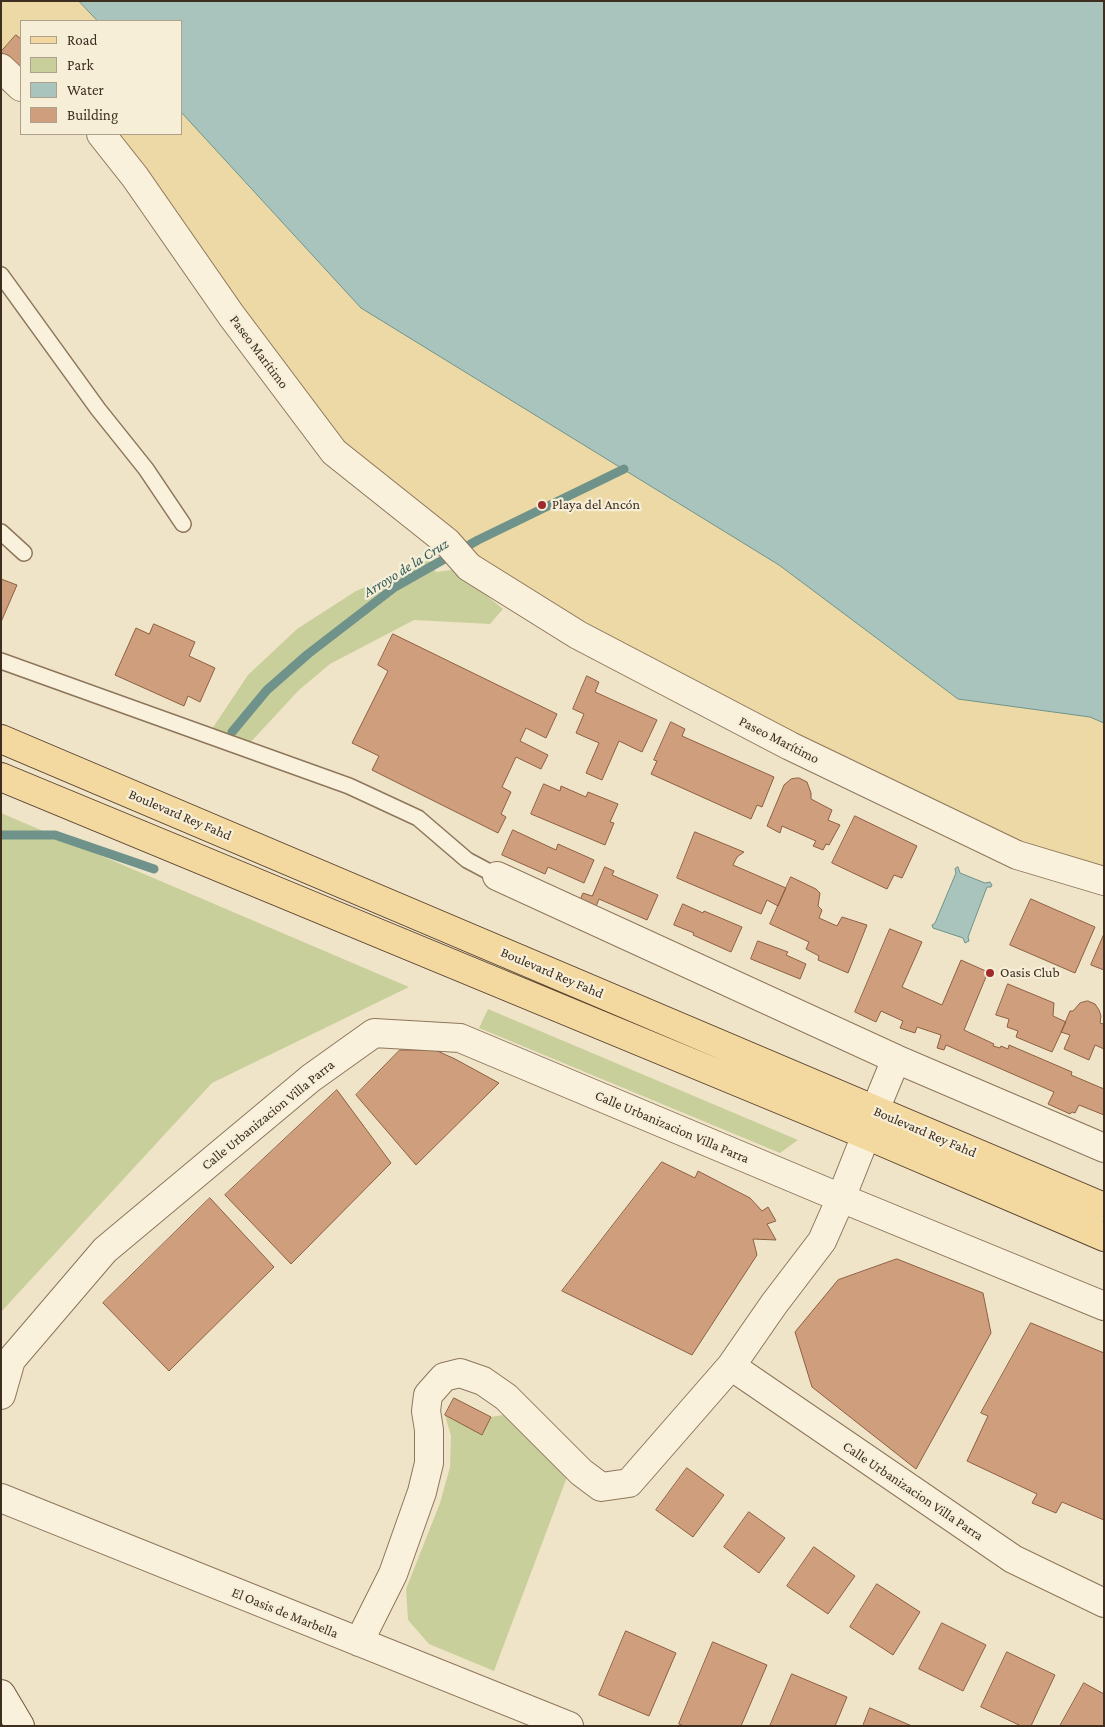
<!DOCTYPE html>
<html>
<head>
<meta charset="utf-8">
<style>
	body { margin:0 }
	#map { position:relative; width:1105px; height:1727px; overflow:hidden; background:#f0e4c8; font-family:"Crimson Pro",serif }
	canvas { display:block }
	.frame { position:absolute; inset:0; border:2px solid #3d2e20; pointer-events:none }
	.legend { position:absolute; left:20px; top:20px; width:162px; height:115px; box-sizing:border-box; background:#f7eed8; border:1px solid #ada18e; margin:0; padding:6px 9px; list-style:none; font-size:15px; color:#3d2e20 }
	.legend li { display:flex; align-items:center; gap:10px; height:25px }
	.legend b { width:25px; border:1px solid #ada18e }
</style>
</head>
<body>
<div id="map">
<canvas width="1105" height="1727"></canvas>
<div class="frame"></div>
<ul class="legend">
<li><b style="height:6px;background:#f3d9a0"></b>Road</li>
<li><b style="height:14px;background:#c9cf9b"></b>Park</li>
<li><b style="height:14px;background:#a9c4bc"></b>Water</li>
<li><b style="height:14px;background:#cf9f7d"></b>Building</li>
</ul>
</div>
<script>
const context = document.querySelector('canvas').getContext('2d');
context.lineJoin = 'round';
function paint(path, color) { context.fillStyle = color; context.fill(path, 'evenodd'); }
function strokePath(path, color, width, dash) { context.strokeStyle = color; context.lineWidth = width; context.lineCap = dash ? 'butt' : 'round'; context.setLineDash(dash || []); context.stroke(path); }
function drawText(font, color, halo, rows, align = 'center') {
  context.font = font + ' "Crimson Pro",serif'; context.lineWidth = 4.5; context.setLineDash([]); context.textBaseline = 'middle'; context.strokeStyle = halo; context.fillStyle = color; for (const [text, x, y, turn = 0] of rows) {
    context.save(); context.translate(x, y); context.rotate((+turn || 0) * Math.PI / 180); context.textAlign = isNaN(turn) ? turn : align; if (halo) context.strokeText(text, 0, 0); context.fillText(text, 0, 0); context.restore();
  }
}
const green = new Path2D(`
	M429,560L436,572L458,569L480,590L503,609L490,624L414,620L330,664L299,690L248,745L212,729L248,675L297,629L356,591Z
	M1,813L409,987L212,1083L1,1312Z
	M488,1009L798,1140L780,1153L479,1028Z
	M445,1415L482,1434L491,1417L503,1415L567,1477L494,1671L429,1644L408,1620L406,1589L440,1503L450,1467L451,1436Z`);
const sand = new Path2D(`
	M1,1H79L98,21H21V87L1,68Z
	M181,112L361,308L779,565L958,699L1090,717L1104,723V881L578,635L334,452L101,134H181Z`);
const water = new Path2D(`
	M79,1H1104V723L1090,717L958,699L779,565L361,308L181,112V21H98Z
	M958,867L960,873L985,883L990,882L992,885L991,887H987L968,937L969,941L965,943L963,938L933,928L932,925L935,923L956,873L955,869Z`);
const stream = new Path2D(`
	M232,732L267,690L308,654L395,587L478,540L624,469
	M1,835H55L154,869`);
const building = new Path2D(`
	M16,35L21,39V69L1,52Z
	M1,579L17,585L1,622Z
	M154,624L195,642L189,656L215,668L200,702L188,696L184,706L115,675L136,628L149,634Z
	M393,634L557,714L546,738L526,728L520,741L548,755L541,769L516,757L502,787L511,792L501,814L506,817L498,833L372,770L379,756L352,743L388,671L378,665Z
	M587,676L599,682L595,692L657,720L642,752L619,741L602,780L586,773L599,743L576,733L584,714L573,709Z
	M671,722L685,729L682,736L774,777L762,807L757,805L751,819L651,774L657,761L654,760Z
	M799,778L807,782L811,793V799L832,810L828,820L840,825L829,845L826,844L823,850L813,846L816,841L782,826L780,833L767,826L784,785L791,779Z
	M544,784L560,791L561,786L586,797L588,792L618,804L610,822L614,823L605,845L531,814Z
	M855,816L917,846L902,878L894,875L887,889L832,863Z
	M513,830L556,850L558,844L594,860L584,883L548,867L545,874L502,855Z
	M695,832L744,852L737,857L733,865L786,888L778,906L767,900L761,914L677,878Z
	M605,867L614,871L612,875L658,895L647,920L599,899L595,909L579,902L583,893L592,896Z
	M791,877L816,889L820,893L818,906L822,910L819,918L837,926L842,917L867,925L848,973L818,960L819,956L806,949L809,942L770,924Z
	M1031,899L1095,927L1075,973L1010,945Z
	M683,904L703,913L704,911L742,927L731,952L693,935L694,933L674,925Z
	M890,929L922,942L902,987L942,1005L961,960L988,972L964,1030L994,1044L993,1046L1000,1048L1001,1046L1008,1049L1009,1045L1072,1072L1071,1075L1104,1089V1115L1079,1105L1075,1113L1072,1112L1070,1114L1048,1104L1054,1092L946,1045L944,1050L937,1048L941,1035L917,1027L915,1033L900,1028L903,1021L881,1011L876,1022L855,1012Z
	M1104,934V970L1091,965Z
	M758,941L788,952L786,955L806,964L800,979L751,959Z
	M1008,984L1054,1003L1053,1016L1066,1022L1052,1052L1016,1037L1018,1031L1007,1027L1009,1019L996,1015Z
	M1088,1001L1095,1004L1099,1010L1101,1016L1100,1023L1103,1024L1104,1021V1049L1095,1045L1089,1060L1064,1049L1070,1035L1061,1032L1070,1011H1073L1080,1003Z
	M400,1050H435L455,1059L499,1083L416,1165L356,1095Z
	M337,1090L391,1163L291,1264L225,1195Z
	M662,1162L695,1178L698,1171L750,1198L762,1211L768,1207L776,1221L767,1224L776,1240L753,1239L757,1255L692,1355L562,1291Z
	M210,1198L274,1267L169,1371L103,1303Z
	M897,1259L983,1293L991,1333L916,1469L812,1387L795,1332L838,1280Z
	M1031,1323L1104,1353V1520L1062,1502L1056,1513L1032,1503L1037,1494L967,1461L988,1416L981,1413Z
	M454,1398L491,1417L482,1435L445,1415Z
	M687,1468L724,1495L693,1537L656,1510Z
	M749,1512L785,1538L759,1573L724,1547Z
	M814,1547L855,1576L828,1614L787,1586Z
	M877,1584L920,1612L893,1655L850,1627Z
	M942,1623L986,1645L963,1691L919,1669Z
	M626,1631L676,1653L649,1716L599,1695Z
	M713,1642L767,1665L741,1726H684L679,1724Z
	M1007,1652L1055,1675L1031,1726H1021L981,1707Z
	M792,1674L847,1697L835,1726H770Z
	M1084,1683L1104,1694V1726H1060Z
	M870,1708L912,1726H863Z`);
const lane = new Path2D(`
	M1,275L98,409L146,469L183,524
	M1,532L24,553
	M1,661L349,786L418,818L467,860L497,876`);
const street = new Path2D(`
	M1,68L21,87
	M101,134L135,177L231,315L334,452L447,542L469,567L578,635L790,746L1017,855L1104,881
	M497,876L896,1059L1104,1148
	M875,1110L896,1059
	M731,1366L1013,1559L1104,1603
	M1,1395L11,1360L105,1250L311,1078L374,1033L460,1038L841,1198L1104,1306
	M1,1498L569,1726
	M359,1642L393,1574L422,1492L429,1463V1430L426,1411L428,1395L444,1377L460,1373L483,1381L506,1397L581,1472L601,1487L629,1483L731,1366L774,1304L822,1241L841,1198L866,1135`);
const secondary = new Path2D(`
	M1,1694L20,1726`);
const primary = new Path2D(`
	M1,739L1104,1207
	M1,777L866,1135L1104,1237`);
const markers = [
	[542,505,5,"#9e2a2b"],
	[990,973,5,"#9e2a2b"]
];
const streetNames = [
	["Paseo Marítimo",259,352,53],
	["Paseo Marítimo",779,740,27],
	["Boulevard Rey Fahd",180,815,23],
	["Boulevard Rey Fahd",552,973,23],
	["Calle Urbanizacion Villa Parra",268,1115,-39],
	["Calle Urbanizacion Villa Parra",672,1127,23],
	["Boulevard Rey Fahd",925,1132,23],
	["Calle Urbanizacion Villa Parra",913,1491,34],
	["El Oasis de Marbella",285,1613,22]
];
const poiNames = [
	["Playa del Ancón",552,505],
	["Oasis Club",1000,973]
];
const waterNames = [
	["Arroyo de la Cruz",406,568,-32]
];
paint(green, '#c9cf9b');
paint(sand, '#ecd9a5');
paint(water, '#a9c4bc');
strokePath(water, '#6f938a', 1);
strokePath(stream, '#6f938a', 9);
paint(building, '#cf9f7d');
strokePath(building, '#8d5f41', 1);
strokePath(lane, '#8d765c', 18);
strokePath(street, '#8d765c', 30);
strokePath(secondary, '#6f573f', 30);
strokePath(primary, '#5b4430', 30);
strokePath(lane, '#faf1dc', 15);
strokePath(street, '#faf1dc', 28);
strokePath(secondary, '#faf1dc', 28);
strokePath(primary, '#f3d9a0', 28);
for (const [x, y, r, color] of markers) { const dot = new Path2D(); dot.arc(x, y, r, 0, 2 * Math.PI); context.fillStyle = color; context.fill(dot); strokePath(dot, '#f7eed8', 2); }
drawText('14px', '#3d2e20', '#f7eed8', streetNames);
drawText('14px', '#3d2e20', '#f7eed8', poiNames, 'left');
drawText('italic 15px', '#2f5d5a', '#f7eed8', waterNames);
</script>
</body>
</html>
